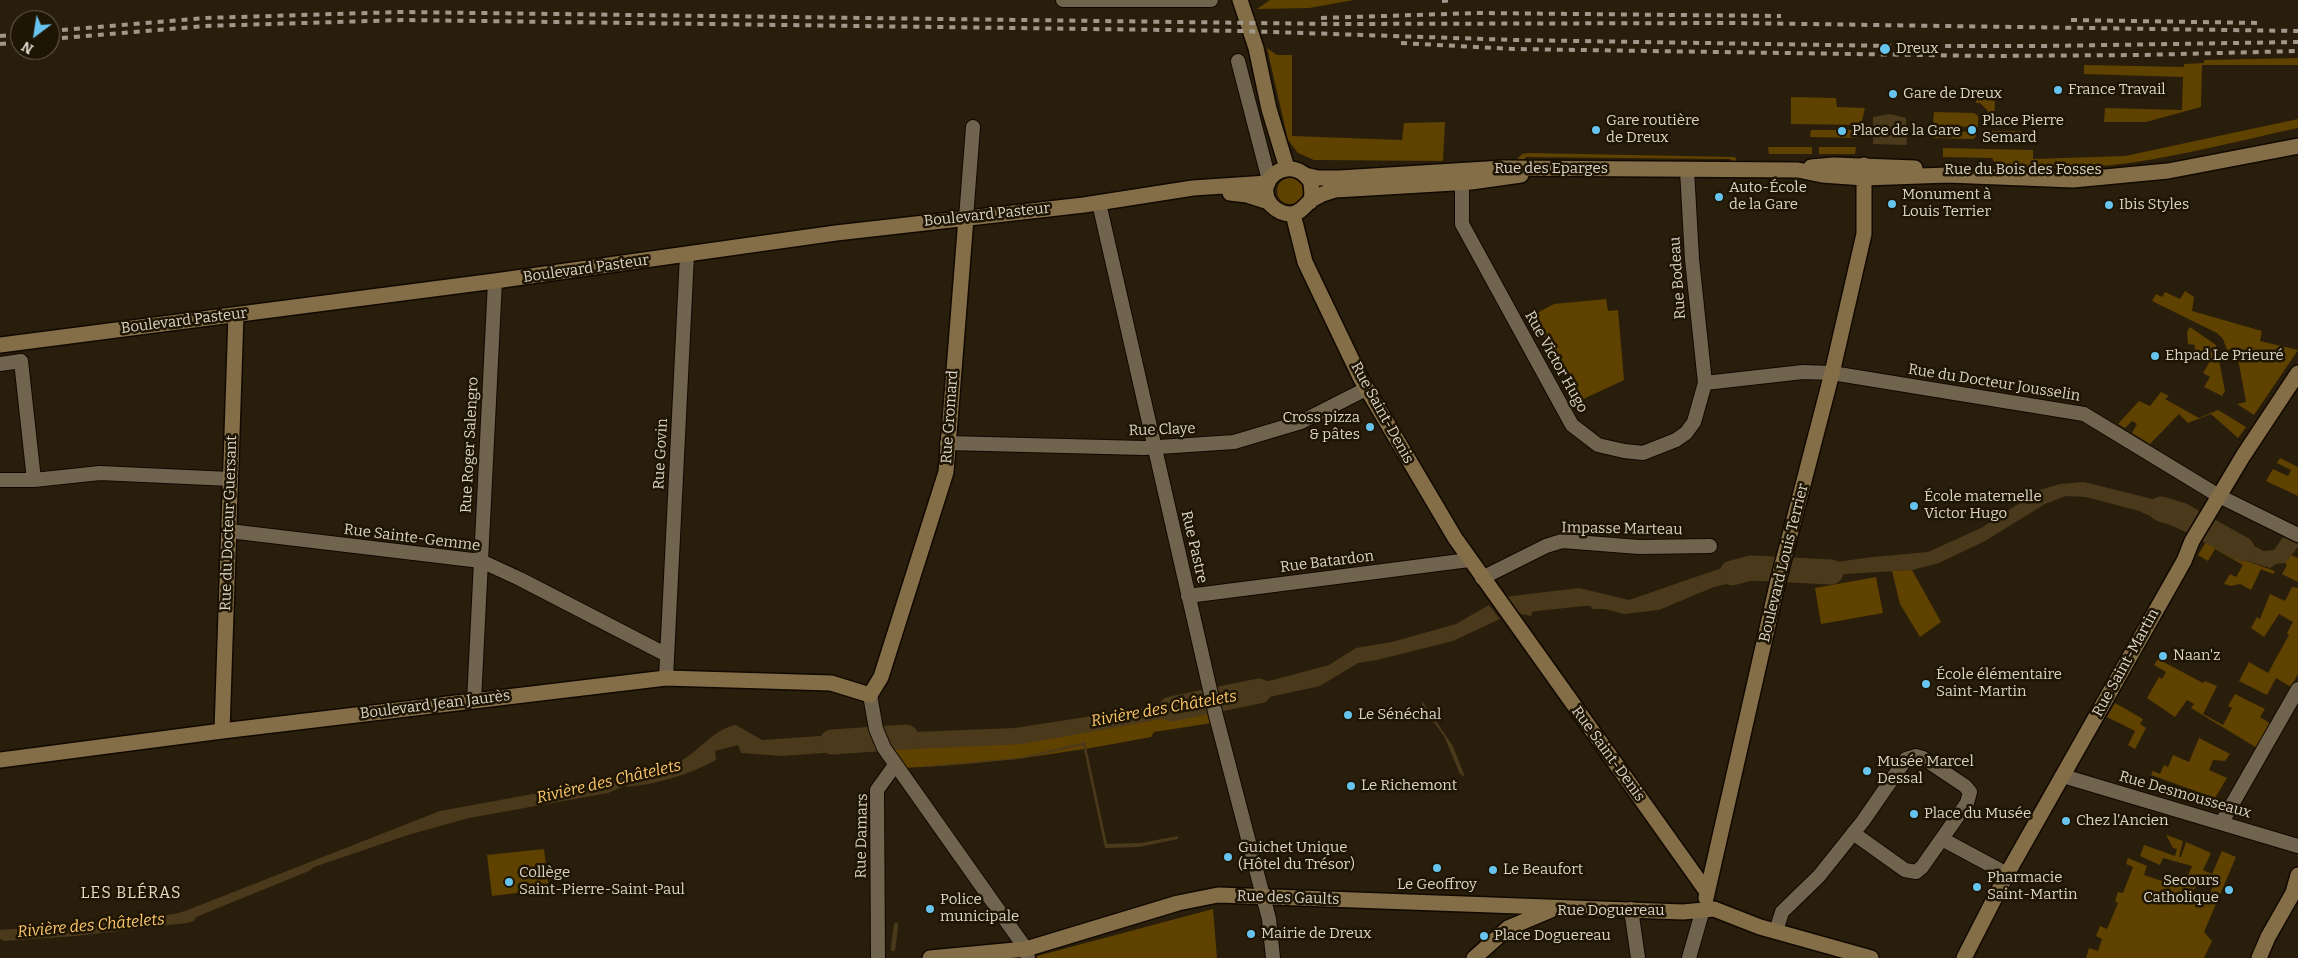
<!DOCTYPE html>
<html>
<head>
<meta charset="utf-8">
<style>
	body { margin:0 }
	#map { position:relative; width:2298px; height:958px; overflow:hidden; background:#291e0b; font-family:Bitter,serif }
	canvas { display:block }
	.north { position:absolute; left:10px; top:10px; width:50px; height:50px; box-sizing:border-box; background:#1f1503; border:1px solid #6a6152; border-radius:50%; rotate:211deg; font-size:14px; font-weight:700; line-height:20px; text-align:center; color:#dbd3c8 }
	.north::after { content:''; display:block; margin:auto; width:18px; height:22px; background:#66c4ef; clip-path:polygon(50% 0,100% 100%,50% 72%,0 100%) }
</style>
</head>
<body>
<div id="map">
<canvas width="2298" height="958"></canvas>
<div class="north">N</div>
</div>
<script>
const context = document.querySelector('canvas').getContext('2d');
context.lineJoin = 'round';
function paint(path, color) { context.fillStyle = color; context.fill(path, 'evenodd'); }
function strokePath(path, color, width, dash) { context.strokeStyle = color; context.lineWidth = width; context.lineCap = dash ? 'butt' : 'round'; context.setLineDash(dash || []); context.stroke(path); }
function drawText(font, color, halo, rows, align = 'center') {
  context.font = font + ' Bitter,serif'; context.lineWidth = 5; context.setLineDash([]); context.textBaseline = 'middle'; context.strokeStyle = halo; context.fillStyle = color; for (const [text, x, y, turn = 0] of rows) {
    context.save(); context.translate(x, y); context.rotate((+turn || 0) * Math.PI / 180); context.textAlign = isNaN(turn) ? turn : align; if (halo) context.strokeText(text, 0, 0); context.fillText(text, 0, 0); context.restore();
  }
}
const green = new Path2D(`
	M1270,0H1354L1309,8L1257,9Z
	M1267,48L1277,55H1292V136L1402,140L1404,123L1445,122L1443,161L1314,160L1298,153L1288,140Z
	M2298,58V65H2202L2201,107L2146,122H2104L2105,108L2182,110L2183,77L2084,74V65L2184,67V64L2204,63V60Z
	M1977,96H1989L1995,100L1994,126H1987L1988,111L1980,103H1976Z
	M1791,97L1836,98L1837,107L1865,108L1861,125L1791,124Z
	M1934,112L1974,113L1978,116V127L1933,126Z
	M2298,119V128C2242,140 2186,155 2129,163C2086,169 2042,168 1998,168L1992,158L1943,157V148L2033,150V159L2125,156Z
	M1811,130H1860L1858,138L1810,137Z
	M1933,131L1976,132V136L1974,139L1933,138Z
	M1987,131H2022V139H1987Z
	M1768,147H1812V154H1769Z
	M1819,147H1856L1855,154H1819Z
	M1528,153L1735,157L1737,161L1733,164L1730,159H1721L1526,157L1522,163H1513L1522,154Z
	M1277 191a13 13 0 1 1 26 0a13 13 0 1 1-26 0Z
	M2185,291L2194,297L2192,311L2262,331L2260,341L2298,350L2254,415L2237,404L2246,402L2236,348L2227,350L2223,339L2217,333L2152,301L2156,294L2162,297L2165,292L2180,299Z
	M1606,299L1608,311L1618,310L1624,380L1579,401L1533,315L1554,304Z
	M2190,327L2216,345L2225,391L2222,396L2204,387L2210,377L2203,373L2209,363L2194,353L2195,345L2188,344L2187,332Z
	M2161,392L2169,396L2165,399L2199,418L2218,410L2246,427L2238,438L2211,414L2188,423L2179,414L2150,444L2132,433L2137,424L2132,421L2125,428L2118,424L2139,401L2150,406Z
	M2280,458L2298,467V496L2266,481L2273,469L2288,476L2291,470L2277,463Z
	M2207,540L2241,559L2275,571L2273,574L2261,569L2251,590L2240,584L2231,586L2224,584L2230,574L2236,577L2243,565L2215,549L2208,561L2198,555Z
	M2291,555L2298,558V582L2282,574L2287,565L2285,563Z
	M1912,570L1941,622L1920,637L1900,604L1892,571Z
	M1876,577L1883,613L1821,624L1815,588Z
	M2292,587L2298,588V674L2291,687L2276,678L2267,695L2239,681L2249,662L2268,673L2289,635L2287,633L2293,622L2279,614L2264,637L2251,628L2257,617L2260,619L2270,594L2285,601Z
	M2158,659L2203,683L2205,681L2217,686L2203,714L2223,725L2232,708L2228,706L2235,694L2265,709L2260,717L2271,724L2257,748L2191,708L2194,704L2187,700L2175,717L2147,698L2159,677L2162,679L2166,672L2154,665Z
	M2115,703L2143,719L2140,724L2146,728L2135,749L2128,745L2135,731L2107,717Z
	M1208,705L1212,723L1154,732L1151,737C1068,753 986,765 901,768L885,742H989Z
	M2199,738L2230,754L2225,761L2213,760L2209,770L2227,778L2215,798L2151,775L2153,771L2160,774L2164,765L2168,767L2173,755L2189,762Z
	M2166,835L2183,841L2179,857H2181L2186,842L2211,853L2203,870L2212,874L2222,851L2236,857L2204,932L2212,941L2204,958H2086L2089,948L2098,951L2102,939L2096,936L2100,926L2107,929L2118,903L2115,901L2118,892L2123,893L2133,867L2126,864L2128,858L2147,866L2144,875L2177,886L2180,878L2186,880L2192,866L2163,858L2160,865L2140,856L2144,845L2175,856L2177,849L2173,848ZM2201,876L2215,883L2207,898L2193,892Z
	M544,849L549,889L492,896L487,855Z
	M1213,909L1217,958H1037V956Z`);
const water = new Path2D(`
	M1890,114L1906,118L1907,145L1873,144V117Z
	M2084,482L2185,507L2196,513L2186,532L2139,511L2086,497L2066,496L2045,504L1985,541L1939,563L1912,570L1797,577L1799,567L1873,557L1928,552L1981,528L2040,490L2060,484Z
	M2216,524L2221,527L2220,529L2264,551L2274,550L2283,537L2298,544V547L2285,563L2276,564L2270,568L2241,559L2207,540Z
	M1769,556L1762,581L1743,580L1714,587L1659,610L1624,614L1605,609H1592L1591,606H1584L1537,611L1532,612L1531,616L1516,613L1504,597L1579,588L1629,600L1739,562Z
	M1489,605L1500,619L1453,641L1377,660L1358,663L1320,686L1228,706L1224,690L1273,680L1329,665L1356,648L1392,642L1456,624Z
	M1203,695L1206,711L1023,744L893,750L886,733L1015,728L1143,708Z
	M1422,701L1453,746L1465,777L1460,774L1444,736L1422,706Z
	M736,725L762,740L864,733L865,750L782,756L741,753L738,745L715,751L716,760C689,775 657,784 627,787L626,785L608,793L469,818L408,835L314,867L309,871L196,917L194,921L187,923L76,936L4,941L0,939V930L70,925L174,914L185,911L440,811L647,773C658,769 673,766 684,759C700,749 716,728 736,725Z
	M1085,742L1107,844L1141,843L1178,836V839L1139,847L1105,848L1083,745L1020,759L924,767V766L1018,758Z`);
const stream = new Path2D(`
	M893,949L896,925`);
const river = new Path2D(`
	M2161,509L2181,515L2242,549
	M1732,573L1751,568L1831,572
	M1171,709L1259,691
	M832,742L906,737`);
const street = new Path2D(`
	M1063,0H1211
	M1238,61L1269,180
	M1462,173V224L1572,425L1598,445L1624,451L1643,453L1676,440L1686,433L1694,422L1705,383L1692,259L1687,170
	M1099,203L1216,716L1269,919L1273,958
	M966,218L973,127
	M0,364L21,361L34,480
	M1705,383L1803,372L1832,373L2084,414L2219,496L2298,535
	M947,443L1144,448L1234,442L1301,422L1366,389
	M0,480H34L100,473L230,479
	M229,531L481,561L520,579L667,655
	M1482,578L1546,546L1562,541L1639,547L1710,546
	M1188,596L1469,560
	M666,678L687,255
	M870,695L876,729L884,748L1026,949L1028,958
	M474,701L495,281
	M2063,776L2298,846
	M2222,822L2298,689
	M1942,839L2007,874
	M1631,909L1638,958
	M1776,931L1782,912L1819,876L1863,821L1906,759L1916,756L1923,758L1965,786L1970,792L1967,803L1922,867L1916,872L1905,870L1853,833
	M878,958L877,790L895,765
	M1689,958L1703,909`);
const secondary = new Path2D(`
	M1240,0L1256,48L1269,109L1287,168
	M1811,167L1834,165L1915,168
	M1305,175L1318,178H1340L1503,168L1798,170L1822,175L1864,178L1948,175L2073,180L2168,171L2298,146
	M1230,193L1247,195L1269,202
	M1310,202L1312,195L1311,182C1290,151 1252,181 1271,205C1277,211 1283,214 1291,214C1302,213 1305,204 1313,199C1320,195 1327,192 1335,190L1471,182L1521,175
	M1293,214L1305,262L1361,379L1455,538L1707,892
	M0,345L495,281L836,233L1084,205L1193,188L1268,183
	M222,731L236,315
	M0,760L222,731L666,678L831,683L870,695L881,677L946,472L966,218
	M1706,898L1777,585L1832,373L1864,234V165
	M930,958L1026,949L1178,903L1218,895L1683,912L1714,909L1760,927L1871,958
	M1474,958L1508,928L1551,910
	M1964,958L2007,874L2184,561L2192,541L2243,456L2298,373
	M2259,958L2268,937L2293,893L2298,875`);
const rail = new Path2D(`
	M1442,1L1453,0
	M1321,18L1477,13L1781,16
	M2071,20L2261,23
	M50,31L205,18L400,12L1335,24L1735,23L2298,31
	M0,36L20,34
	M50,39L205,26L403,20L1242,31L1515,40L1892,46H2045L2298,42
	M1401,43L1514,49L1989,56L2141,55L2298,51
	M0,44L20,42`);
const markers = [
	[1885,49,6,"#66c4ef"],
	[2058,90,5,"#66c4ef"],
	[1893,94,5,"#66c4ef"],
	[1596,130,5,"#66c4ef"],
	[1972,130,5,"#66c4ef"],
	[1842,131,5,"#66c4ef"],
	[1719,197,5,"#66c4ef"],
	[1892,204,5,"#66c4ef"],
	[2109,205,5,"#66c4ef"],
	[2155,356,5,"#66c4ef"],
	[1370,427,5,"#66c4ef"],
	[1914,506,5,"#66c4ef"],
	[2163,656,5,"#66c4ef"],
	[1926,684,5,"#66c4ef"],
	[1348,715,5,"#66c4ef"],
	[1867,771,5,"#66c4ef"],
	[1351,786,5,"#66c4ef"],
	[1914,814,5,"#66c4ef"],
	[2066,821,5,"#66c4ef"],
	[1228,857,5,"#66c4ef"],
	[1437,868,5,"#66c4ef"],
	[1493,870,5,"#66c4ef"],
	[509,882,5,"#66c4ef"],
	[1977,887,5,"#66c4ef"],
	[2229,890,5,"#66c4ef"],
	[930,909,5,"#66c4ef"],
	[1251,934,5,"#66c4ef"],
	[1484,936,5,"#66c4ef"]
];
const poiNames = [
	["Dreux",1896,49],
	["France Travail",2068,90],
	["Gare de Dreux",1903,94],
	["Gare routière",1606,121],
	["de Dreux",1606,138],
	["Place Pierre",1982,121],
	["Semard",1982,138],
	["Place de la Gare",1852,131],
	["Auto-École",1729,188],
	["de la Gare",1729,205],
	["Monument à",1902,195],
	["Louis Terrier",1902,212],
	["Ibis Styles",2119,205],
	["Ehpad Le Prieuré",2165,356],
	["Cross pizza",1360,418,"right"],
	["& pâtes",1360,435,"right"],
	["École maternelle",1924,497],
	["Victor Hugo",1924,514],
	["Naan'z",2173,656],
	["École élémentaire",1936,675],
	["Saint-Martin",1936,692],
	["Le Sénéchal",1358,715],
	["Musée Marcel",1877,762],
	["Dessal",1877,779],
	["Le Richemont",1361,786],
	["Place du Musée",1924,814],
	["Chez l'Ancien",2076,821],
	["Guichet Unique",1238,848],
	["(Hôtel du Trésor)",1238,865],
	["Le Beaufort",1503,870],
	["Collège",519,873],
	["Saint-Pierre-Saint-Paul",519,890],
	["Pharmacie",1987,878],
	["Saint-Martin",1987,895],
	["Secours",2219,881,"right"],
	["Catholique",2219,898,"right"],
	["Le Geoffroy",1437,885,"center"],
	["Police",940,900],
	["municipale",940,917],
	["Mairie de Dreux",1261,934],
	["Place Doguereau",1494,936]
];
const streetNames = [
	["Rue des Eparges",1551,169],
	["Rue du Bois des Fosses",2023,170],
	["Boulevard Pasteur",987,215,-6],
	["Boulevard Pasteur",586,269,-8],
	["Rue Bodeau",1678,278,-94],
	["Boulevard Pasteur",184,321,-7],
	["Rue Victor Hugo",1556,362,61],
	["Rue du Docteur Jousselin",1994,383,9],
	["Rue Saint-Denis",1382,413,61],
	["Rue Gromard",950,417,-86],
	["Rue Claye",1162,430,-2],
	["Rue Roger Salengro",470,445,-87],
	["Rue Govin",661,454,-87],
	["Rue du Docteur Guersant",229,523,-88],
	["Impasse Marteau",1622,529,1],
	["Rue Sainte-Gemme",412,538,7],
	["Rue Pastre",1194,547,77],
	["Rue Batardon",1327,562,-7],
	["Boulevard Louis Terrier",1784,563,-76],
	["Rue Saint-Martin",2126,663,-61],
	["Boulevard Jean Jaurès",435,705,-7],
	["Rue Saint-Denis",1608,754,54],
	["Rue Desmousseaux",2185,795,16],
	["Rue Damars",862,836,-89],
	["Rue des Gaults",1288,898,2],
	["Rue Doguereau",1611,911]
];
const waterNames = [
	["Rivière des Châtelets",1164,709,-10],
	["Rivière des Châtelets",609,782,-13],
	["Rivière des Châtelets",91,926,-5]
];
const neighbourhoodNames = [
	["LES BLÉRAS",131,894]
];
paint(green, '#5f4100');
paint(water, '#4a391b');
strokePath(stream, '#4a391b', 4.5);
strokePath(river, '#4a391b', 25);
strokePath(street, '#110800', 16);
strokePath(secondary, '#110800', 18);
strokePath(street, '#71644f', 14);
strokePath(secondary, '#846e48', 15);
strokePath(rail, '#a1988b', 4, [6, 6]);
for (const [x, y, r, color] of markers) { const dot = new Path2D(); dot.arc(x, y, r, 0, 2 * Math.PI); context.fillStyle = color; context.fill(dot); strokePath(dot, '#1f1503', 2); }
drawText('15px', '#dbd3c8', '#1f1503', poiNames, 'left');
drawText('15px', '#dbd3c8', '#1f1503', streetNames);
drawText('italic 16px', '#fdc86c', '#1f1503', waterNames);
context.letterSpacing = '1px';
drawText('16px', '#e9dac3', '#1f1503', neighbourhoodNames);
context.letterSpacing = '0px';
</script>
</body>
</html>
